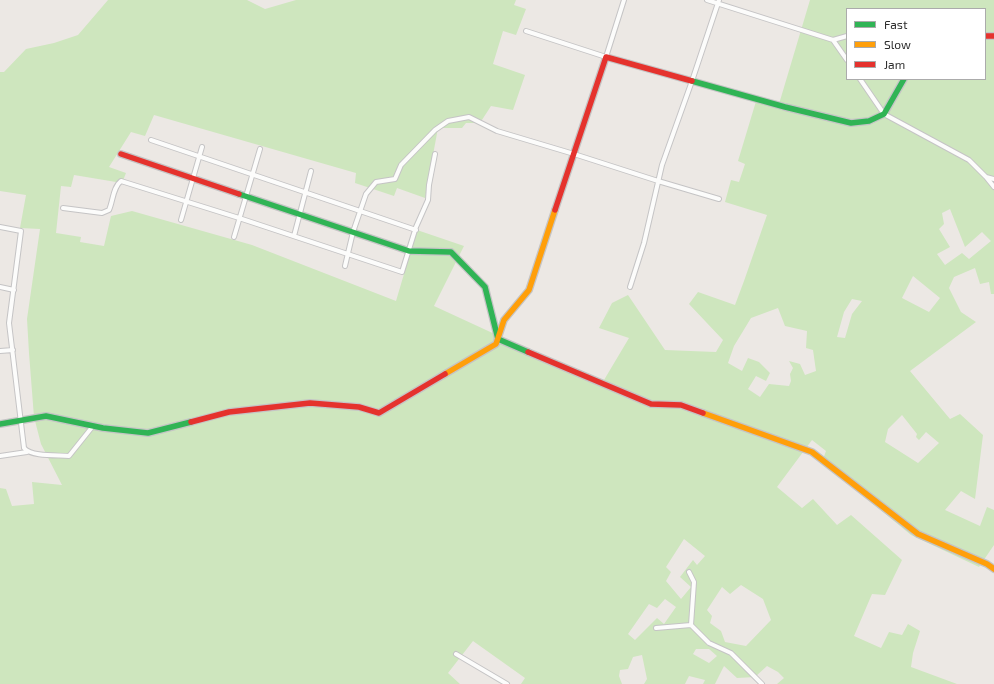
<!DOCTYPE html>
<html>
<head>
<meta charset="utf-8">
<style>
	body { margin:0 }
	#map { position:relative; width:994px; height:684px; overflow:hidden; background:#ece8e4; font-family:"Exo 2",sans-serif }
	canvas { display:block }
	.legend { position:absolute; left:846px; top:8px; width:140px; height:72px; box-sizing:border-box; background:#fff; border:1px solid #ababab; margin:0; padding:5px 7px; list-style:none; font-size:12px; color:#2e2e2e }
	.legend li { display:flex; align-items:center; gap:8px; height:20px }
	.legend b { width:20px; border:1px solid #ababab }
</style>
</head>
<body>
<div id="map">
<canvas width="994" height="684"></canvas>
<ul class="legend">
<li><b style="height:5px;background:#30b455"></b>Fast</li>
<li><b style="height:5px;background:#ff9f0a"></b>Slow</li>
<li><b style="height:5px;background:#e5322d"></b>Jam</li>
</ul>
</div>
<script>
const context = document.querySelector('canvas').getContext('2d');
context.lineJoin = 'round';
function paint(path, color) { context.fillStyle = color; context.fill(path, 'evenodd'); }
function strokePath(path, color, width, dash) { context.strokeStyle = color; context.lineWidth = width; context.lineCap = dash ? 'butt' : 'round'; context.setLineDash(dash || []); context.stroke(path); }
const green = new Path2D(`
	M108,0H247L265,9L296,0H516L514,5L526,9L516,35L503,31L493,64L525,75L513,110L491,106L480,123H466L462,128H438L425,198L397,188L394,196L355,183L356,173L154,115L145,136L131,132L109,167L126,173L122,183L74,175L71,187L61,186L56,233L81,237L80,242L104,246L111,216L132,211L252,245L396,301L417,230L464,246L434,306L577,372L604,380L629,338L599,328L612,303L628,295L665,350L716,352L723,340L689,304L698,292L735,305L744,281L767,215L725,202L731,180L739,182L745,164L738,161L757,98L779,104L810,0H994V294H991L989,282L980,284L975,268L954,277L949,288L961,312L976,322L910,371L950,419L960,414L983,435L975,499L961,491L945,510L980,526L987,507L994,510V545L979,567L911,535L822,462L826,451L812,440L777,487L802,508L813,499L837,525L851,515L902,560L885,595L872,594L854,636L881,648L889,632L902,635L908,624L920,631L913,653L911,667L957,684H777L784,678L778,672L767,666L755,677L737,678L724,666L715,684H703L705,680L689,676L685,684H644L647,679L642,655L633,657L628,669L620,670L619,676L622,684H521L525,678L473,641L448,673L460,684H0V488L6,489L12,506L34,504L32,482L62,485L41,444L34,417L29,353L27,319L40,229L20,228L26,195L0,191V72H4L26,49L54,43L78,35ZM847,9H985V79H847ZM950,209L965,247L982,232L991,241L969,259L962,253L945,265L937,254L950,247L939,229L944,224L942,213ZM913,276L940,298L929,312L902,298ZM852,299L862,301L852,314L845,338L837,337L844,312ZM778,308L785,326L807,331L806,348L813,350L816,371L805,375L800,364L789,361L793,368L790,374L791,381L789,386L769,384L760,397L748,389L756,376L766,381L770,373L759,362L748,358L742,371L728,363L734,346L751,318ZM902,415L917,434L916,437L919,440L926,432L939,443L918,463L885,442L888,429ZM684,539L705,556L697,565L693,560L680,577L691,587L681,599L666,581L671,572L666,567ZM741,585L763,599L771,620L746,646L725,642L721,631L710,623L712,616L707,610L722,587L730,594ZM665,599L676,607L664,624L657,618L635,640L628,634L649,604L657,608ZM696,649H709L717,656L709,663L693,654Z`);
const street = new Path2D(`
	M707,0L833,40L847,60
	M526,31L606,57L624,0
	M833,40L847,36
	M860,79L884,114L969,160L986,177L994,179
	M151,140L416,230
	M986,177L994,187
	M63,208L102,213L109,210C113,201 113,187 121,181L239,218L402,272L416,227L428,200L429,185L435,154
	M181,220L202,147
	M0,227L21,231L9,323L24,448C32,457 56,455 69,456L93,426
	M294,236L311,171
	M234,237L260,149
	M345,266L353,232L366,194L376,182L395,179L401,165L435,130L448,121L469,117L497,131L574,154L658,181L719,199
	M0,287L14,290
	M630,287L644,243L662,165L692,81L719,0
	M0,351L13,350
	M0,456L27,452
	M689,572L694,582L691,625
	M656,628L691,625L709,643L731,653L762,684
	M456,654L507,684`);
const fast = new Path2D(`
	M692,81L785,107L851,123L869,121L884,114L904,79
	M239,194L409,251L451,252L485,287L498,339L528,352
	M0,424L46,416L103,428L148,433L191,422`);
const slow = new Path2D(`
	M445,374L496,344L504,320L529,290L555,210
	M703,413L812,452L918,534L987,564L994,569`);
const jam = new Path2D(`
	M985,36H994
	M121,154L239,194
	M555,210L606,57L692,81
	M528,352L651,404L681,405L703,413
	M191,422L229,412L310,403L359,407L379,413L445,374`);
paint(green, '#cee6be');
strokePath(street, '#c5c4c5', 6);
strokePath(fast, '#c5c4c5', 8);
strokePath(slow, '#c5c4c5', 8);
strokePath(jam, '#c5c4c5', 8);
strokePath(street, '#fcfcfb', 4);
strokePath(fast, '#30b455', 5.5);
strokePath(slow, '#ff9f0a', 5.5);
strokePath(jam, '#e5322d', 5.5);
</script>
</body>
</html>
